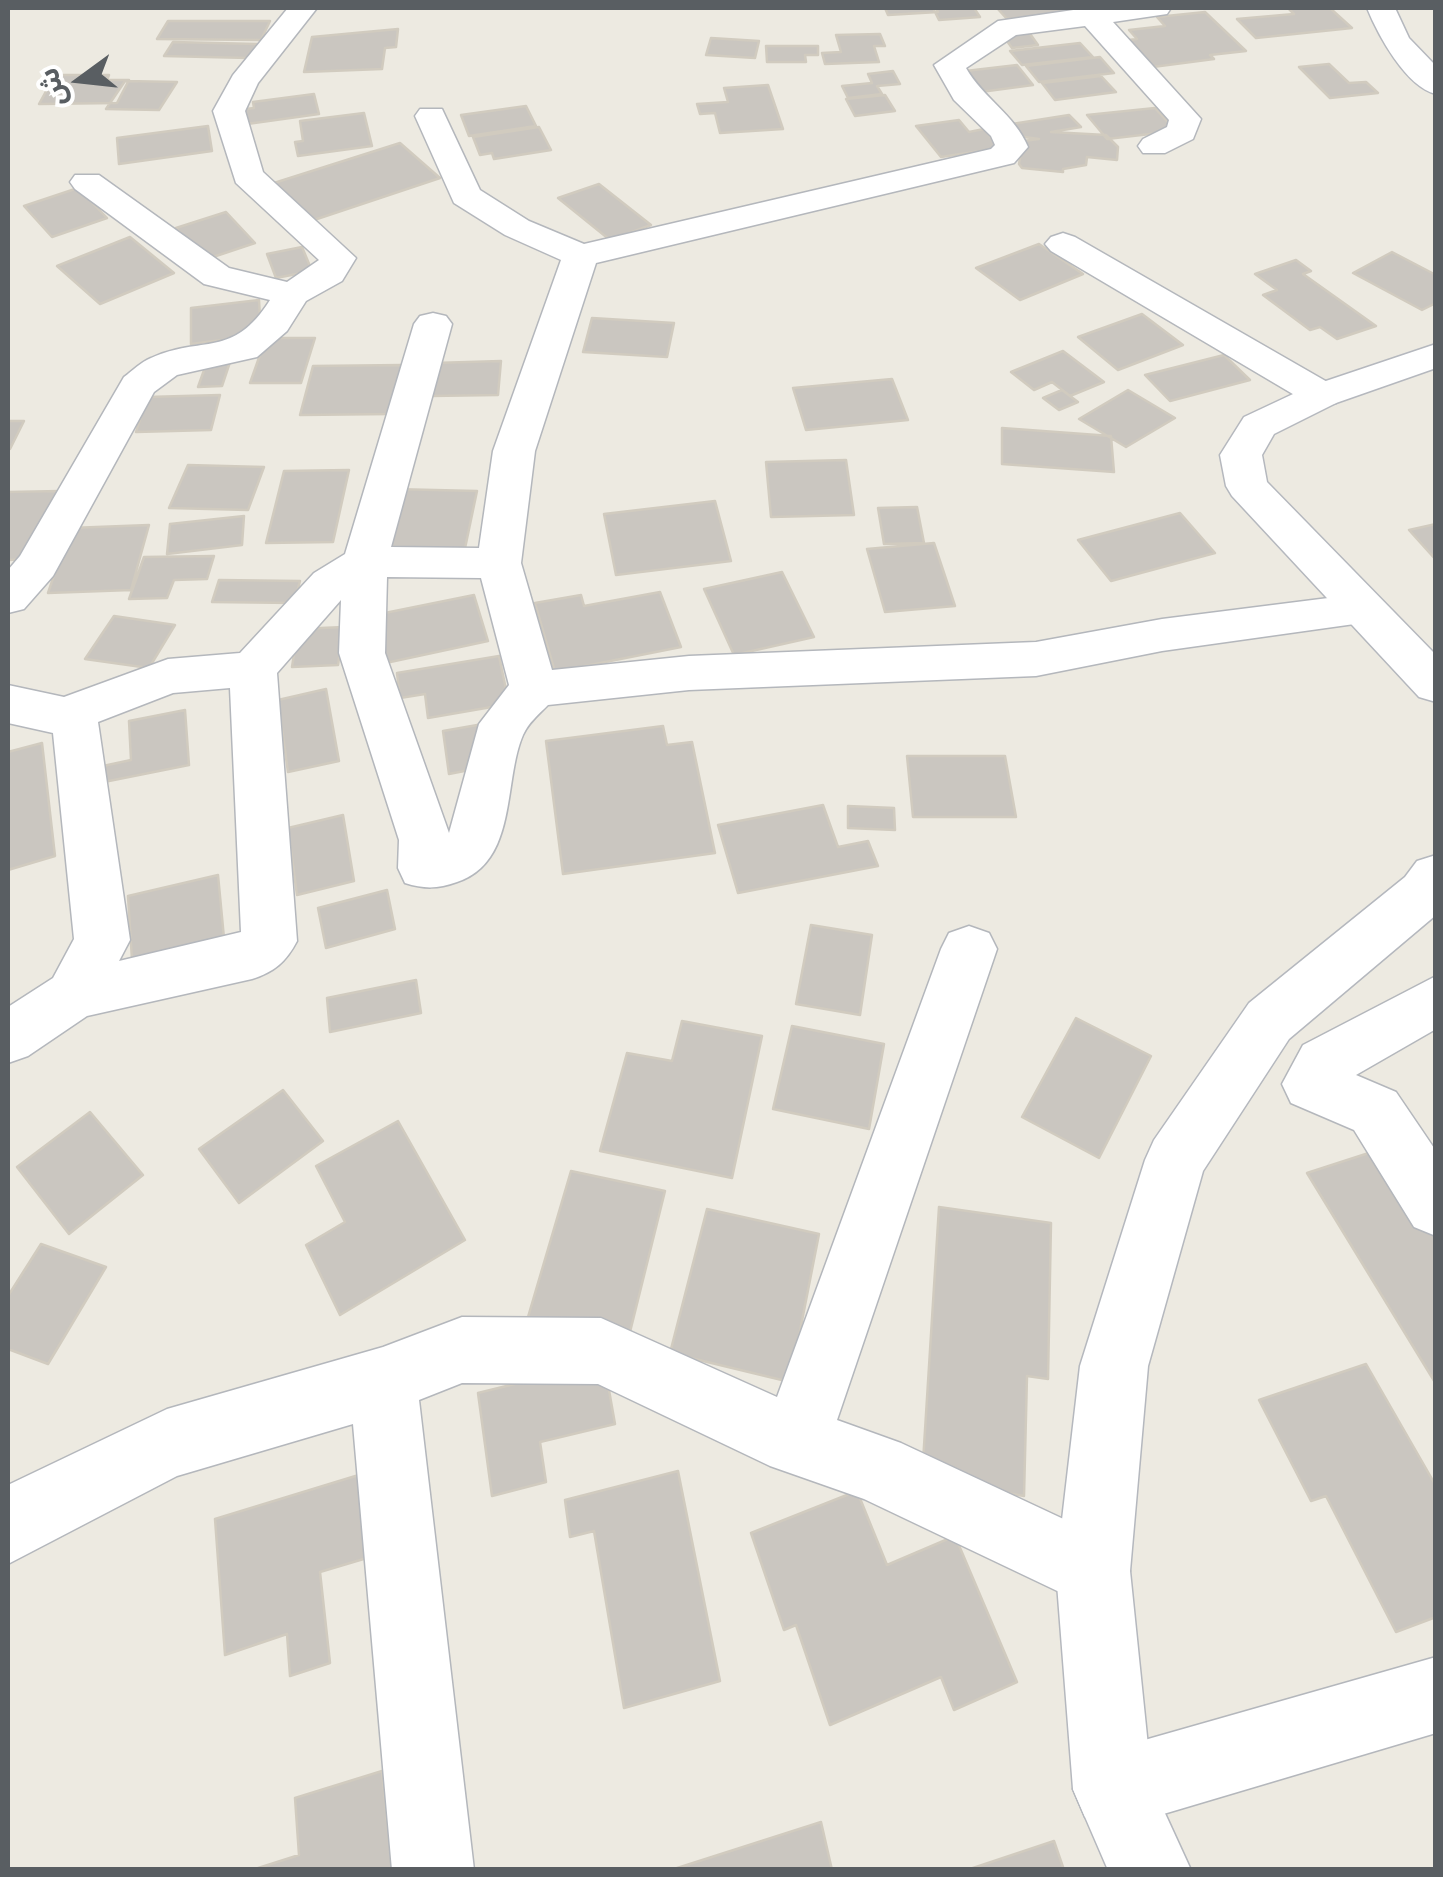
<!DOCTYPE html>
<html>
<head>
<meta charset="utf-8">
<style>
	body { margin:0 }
	#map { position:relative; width:1443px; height:1877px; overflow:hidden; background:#edeae1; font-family:Commissioner,"Noto Sans Arabic",sans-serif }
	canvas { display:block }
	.frame { position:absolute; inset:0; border:10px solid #595e62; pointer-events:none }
	.north { position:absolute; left:30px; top:30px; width:100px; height:100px; -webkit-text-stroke:8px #fff; paint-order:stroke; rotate:255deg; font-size:28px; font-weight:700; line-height:40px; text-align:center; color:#595e62 }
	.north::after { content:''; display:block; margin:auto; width:35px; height:45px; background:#595e62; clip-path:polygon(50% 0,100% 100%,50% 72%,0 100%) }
</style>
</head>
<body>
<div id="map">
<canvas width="1443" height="1877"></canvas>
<div class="frame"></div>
<div class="north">ش</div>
</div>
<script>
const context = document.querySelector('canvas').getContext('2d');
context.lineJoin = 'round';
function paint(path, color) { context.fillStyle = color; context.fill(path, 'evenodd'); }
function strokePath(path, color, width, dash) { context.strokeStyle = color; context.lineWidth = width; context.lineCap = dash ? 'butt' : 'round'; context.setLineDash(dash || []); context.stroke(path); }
const building = new Path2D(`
	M885,8H936L938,12L888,15Z
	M933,8H974L980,17L939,20Z
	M997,8H1062L1067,13L1007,19Z
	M1288,8L1331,9L1352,28L1256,38L1237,19L1294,14Z
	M1205,12L1246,51L1210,55L1214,59L1145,68L1121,41L1137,39L1129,30L1165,26L1157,17Z
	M168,21H270L261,40L157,39Z
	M398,29L396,47L385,48L382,69L304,72L312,37Z
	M1028,31L1038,45L1012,48L1002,34Z
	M880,34L885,46H874L879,62L825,64L822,53L841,52L836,35Z
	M711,38L759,41L755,58L706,55Z
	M173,42L257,44L249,58L164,56Z
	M1080,43L1093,57L1022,65L1010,51Z
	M766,46H818V55H805L806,62H767Z
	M1100,57L1114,73L1039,82L1026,66Z
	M1329,64L1349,83L1366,82L1378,93L1330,98L1299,67Z
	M1017,65L1033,85L973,93L957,72Z
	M893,71L900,84L877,86L882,94L848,98L842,86L872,83L868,74Z
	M55,75H109L107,80H129L117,103L39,104Z
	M1101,76L1116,92L1055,100L1042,83Z
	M125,81L177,82L159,110L106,109Z
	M768,85L783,129L720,133L715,113L700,114L697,104L728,102L724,88Z
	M314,94L319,114L240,125L238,110L254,108L253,102Z
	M885,95L895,111L855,116L846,99Z
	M526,106L536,126L469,136L461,115Z
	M1155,108L1176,131L1107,139L1087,115Z
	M364,113L372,146L298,156L295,142L303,141L300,121Z
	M1069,115L1081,127L1051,132L1106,135L1118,147L1117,160L1087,157L1086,165L1063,169V172L1022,168L1019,164L1023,141L1039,139L1024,137L1012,124Z
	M959,120L969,132L984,129L1000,148L941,157L916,126Z
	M208,126L212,151L119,164L117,138Z
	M539,127L551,150L494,159L492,153L480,155L473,137Z
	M400,143L440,178L311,221L274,183Z
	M599,184L651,225L610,240L558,198Z
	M78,188L107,218L52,237L24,206Z
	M226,212L255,243L204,260L176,228Z
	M130,237L174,273L100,304L57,266Z
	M1039,244L1083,274L1020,300L976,268Z
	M302,247L312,271L276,278L267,254Z
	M1392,252L1436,275V303L1422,310L1353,273Z
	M1296,260L1311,271L1303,274L1376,326L1337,339L1320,327L1310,330L1263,295L1277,290L1255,274Z
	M259,300L261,335L191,344V308Z
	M1142,314L1183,345L1118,370L1078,337Z
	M592,318L674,323L667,357L583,352Z
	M266,338H315L301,383H250Z
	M1063,351L1104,382L1070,396L1052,382L1034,390L1011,372Z
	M1224,355L1250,380L1170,401L1145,375Z
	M208,359H231L222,386L198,387Z
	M501,361L498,395L430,396L434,363Z
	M402,365L392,414L300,415L313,366Z
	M892,379L908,420L806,430L793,388Z
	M1062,390L1078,402L1059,410L1043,398Z
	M1128,390L1175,418L1126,447L1079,419Z
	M220,395L211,430L136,432L147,397Z
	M8,421H24L10,449H8Z
	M1002,428L1111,436L1114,472L1002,464Z
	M846,460L854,515L771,517L766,462Z
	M188,465L264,467L248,510L169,508Z
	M349,470L333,542L266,543L284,471Z
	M392,489L477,491L464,553L375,551Z
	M61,491L34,559L8,560V492Z
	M715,501L731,561L616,575L604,514Z
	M917,507L924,543L884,544L878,508Z
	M1180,513L1215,553L1111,581L1078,540Z
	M244,516L242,545L167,554L170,524Z
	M1436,524V560L1409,530Z
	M149,525L131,590L48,593L70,528Z
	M934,543L955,606L885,612L867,549Z
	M214,556L207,579L174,580L167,598L129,599L144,557Z
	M782,572L814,637L734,655L704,589Z
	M219,580L300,581L294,603L212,602Z
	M660,592L681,647L555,672L535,603L581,595L584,606Z
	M474,595L488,641L381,664L370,616Z
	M114,616L175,625L149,668L85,659Z
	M344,627L338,665L292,667L298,629Z
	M499,656L509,704L428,718L425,694L400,698L397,673Z
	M326,689L339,761L288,772L278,700Z
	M185,710L189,765L104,782L103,766L131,760L129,721Z
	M483,724L490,766L449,774L443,731Z
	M663,726L667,745L692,742L715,853L563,874L546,741Z
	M42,743L55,856L8,870V752Z
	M907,756H1005L1016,817H913Z
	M823,805L838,847L868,841L878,866L738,893L718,825Z
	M848,806L894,808L895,830L848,828Z
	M343,815L354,881L297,895L288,828Z
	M218,875L224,938L132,960L128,896Z
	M387,890L395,929L326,948L318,908Z
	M811,925L872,935L860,1015L796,1004Z
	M416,980L421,1013L330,1032L327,998Z
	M1076,1018L1151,1056L1099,1158L1022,1117Z
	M682,1021L762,1036L732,1178L600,1151L627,1053L672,1061Z
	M792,1026L884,1044L869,1129L773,1109Z
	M283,1090L323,1141L239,1203L199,1149Z
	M90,1112L143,1175L69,1234L17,1167Z
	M398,1121L465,1240L340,1315L306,1245L345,1222L316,1166Z
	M1378,1150L1436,1239V1384L1307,1173Z
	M571,1171L665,1191L628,1340L528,1317Z
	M939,1207L1051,1223L1048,1379L1027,1376L1024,1496L922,1478Z
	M707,1209L819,1234L790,1382L670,1353Z
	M41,1244L106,1267L48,1364L8,1349V1296Z
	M604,1362L615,1424L540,1442L546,1482L492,1496L478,1393Z
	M1366,1364L1436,1486V1617L1396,1632L1326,1496L1311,1501L1259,1400Z
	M375,1470L387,1552L320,1572L330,1663L290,1676L287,1634L225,1655L215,1519Z
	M678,1471L720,1681L624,1708L594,1531L570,1537L565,1500Z
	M857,1491L887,1565L955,1536L1017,1682L954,1710L941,1677L830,1725L796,1625L784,1630L751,1533Z
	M382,1771L392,1870H252L299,1855L295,1798Z
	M821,1822L832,1870H671Z
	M1054,1841L1064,1870H967Z`);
const street = new Path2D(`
	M288,8H317L258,83L245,111L263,172L356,258L342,281L306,301L287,331L257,357L177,375L154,392L53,576L24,609L8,613V570L20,556L124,377C132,371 141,362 151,358C202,335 233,359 270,300L204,284L75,189L70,182L75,175H99L229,268L287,282L319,260L236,183L213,111L233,75Z
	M1087,8H1171L1167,14L1113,22L1201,119L1193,139L1165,153H1143L1138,146L1143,139L1167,127L1169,120L1085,26L1016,35L966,68C983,98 1015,115 1028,147L1014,163L596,263L535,451L521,563L552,670L689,656L1036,642L1162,619L1360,594L1376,599L1383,610L1376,621L1162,651L1036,676L689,690L548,705C539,714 528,723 523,735C503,781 518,862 457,882C438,889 424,889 405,883L398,868L399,840L339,653L341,600L277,673L297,941C286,962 274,972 252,979L87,1016L28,1056L8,1063V1007L53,978L74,939L53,733L8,723V685L64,697L168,659L240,653L314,573L345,554L414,324L420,316L433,313L446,316L452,324L391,547L479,548L493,451L561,260L505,235L454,203L415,116L420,109H442L480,190L529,221L584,244L991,149L995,145L991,136L954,100L934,65L998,21ZM387,577L481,578L509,685L479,724L449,833L385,653ZM230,688L241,932L119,961L130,940L98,722L173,693Z
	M1063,233L1075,237L1336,387L1342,395L1336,403L1322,407L1308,403L1051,251L1045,244L1051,237Z
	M969,926L989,933L997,949L837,1420L901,1443L1119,1545L1130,1571L1119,1597L1093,1608L864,1499L770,1466L598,1384L462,1383L419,1400L474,1870H392L353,1424L177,1476L8,1564L10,1484L167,1409L383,1347L462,1317L601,1318L777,1397L941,949L949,933Z
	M1436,976V1029L1356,1075L1396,1092L1436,1151V1236L1414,1227L1354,1130L1291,1103L1282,1084L1303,1045Z
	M1436,1657V1733L1113,1829L1085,1817L1073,1789L1085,1761L1113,1749Z`);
const secondary = new Path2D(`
	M1367,8H1395L1409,38L1436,66V94C1406,87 1378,35 1367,8Z
	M1436,344V368L1336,403L1274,434L1262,455L1267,482L1436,655V702L1419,697L1232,496L1226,486L1220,455L1244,417L1308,387Z
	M1436,855V915L1289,1039L1203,1171L1148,1366L1130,1571L1152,1785L1191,1870H1108L1073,1789L1056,1571L1080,1366L1145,1160L1154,1140L1249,1003L1405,877L1417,861Z`);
paint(building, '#cac6c0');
strokePath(building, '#d1cbbf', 2.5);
strokePath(street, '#b4b7bc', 3);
strokePath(secondary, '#b5b8be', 3);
paint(street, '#fff');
paint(secondary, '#fff');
</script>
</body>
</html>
